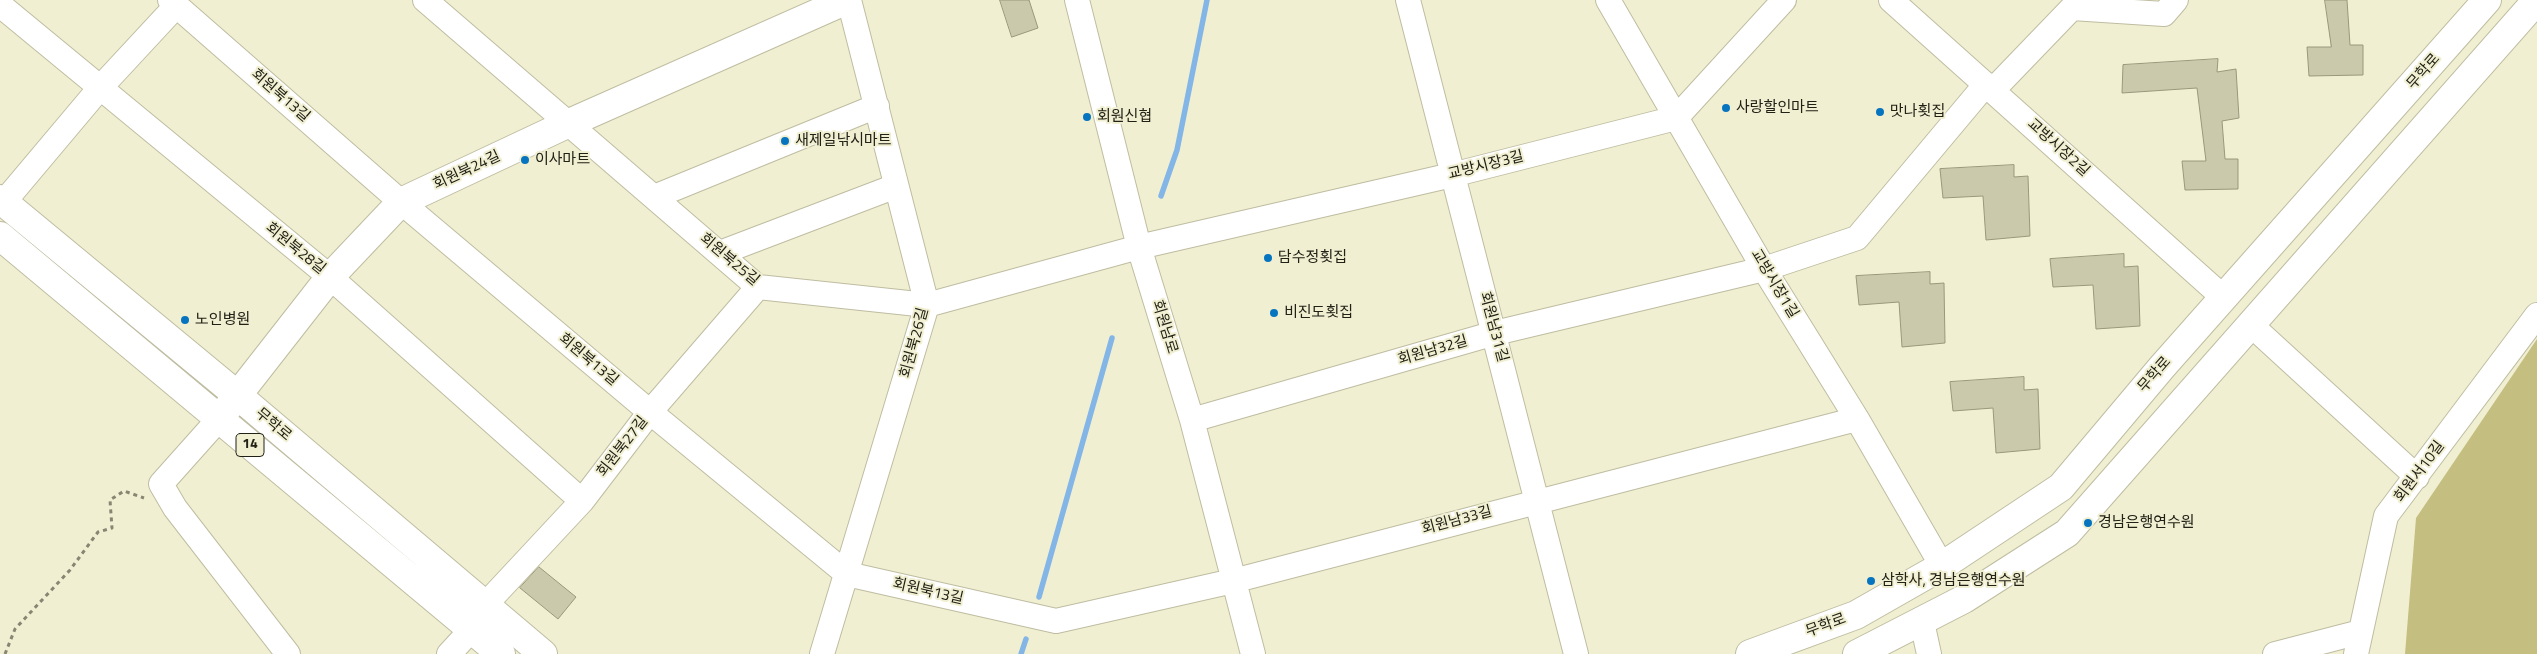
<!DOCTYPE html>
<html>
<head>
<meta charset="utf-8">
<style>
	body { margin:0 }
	canvas { display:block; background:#f1efd2 }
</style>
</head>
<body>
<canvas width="2537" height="654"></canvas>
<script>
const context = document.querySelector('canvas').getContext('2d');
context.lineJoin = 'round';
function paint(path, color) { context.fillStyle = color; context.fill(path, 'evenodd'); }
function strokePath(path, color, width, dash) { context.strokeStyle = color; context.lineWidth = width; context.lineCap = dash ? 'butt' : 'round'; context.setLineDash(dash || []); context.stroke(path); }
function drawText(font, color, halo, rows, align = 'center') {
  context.font = font + ' "Titillium Web","Noto Sans KR",sans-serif'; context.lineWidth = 4; context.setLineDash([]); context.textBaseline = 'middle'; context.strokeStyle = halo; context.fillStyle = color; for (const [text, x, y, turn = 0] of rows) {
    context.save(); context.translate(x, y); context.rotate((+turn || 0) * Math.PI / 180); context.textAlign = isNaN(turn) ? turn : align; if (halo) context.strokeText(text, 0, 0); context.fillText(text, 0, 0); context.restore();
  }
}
const green = new Path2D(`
	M2537,339V654H2405L2416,518Z`);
const stream = new Path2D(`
	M1161,196L1177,150L1207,0
	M1039,597L1112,338
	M1021,654L1026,639`);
const building = new Path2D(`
	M1000,0H1029L1038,28L1012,37Z
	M2325,0H2347L2350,45H2363V75L2309,76L2307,47H2331Z
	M2218,59L2217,72L2236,69L2239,118L2222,121L2225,159H2238V189L2185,190L2182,161H2206L2197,88L2122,93L2123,65Z
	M2014,165V177L2028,176L2030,236L1986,240L1983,196L1943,198L1940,169Z
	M2124,254V267L2138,266L2140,326L2096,329L2093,285L2053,287L2050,259Z
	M1930,272V284L1944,283L1945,343L1902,347L1899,302L1859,305L1856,276Z
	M2024,377V390L2038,389L2040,449L1996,453L1993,408L1953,411L1950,382Z
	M539,567L576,597L558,619L520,588Z`);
const path = new Path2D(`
	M5,654L15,629L70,570L98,532L112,528L110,500L124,491L144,498`);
const minor = new Path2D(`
	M170,0L401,202L650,412L847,574L1056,621L1233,581L1857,419
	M425,0L758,287L927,305L1139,247L1452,175L1676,118L1784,0
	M1077,0L1139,247L1192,420L1253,654
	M1408,0L1576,654
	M1608,0L1764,269L1857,419L1942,566
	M1891,0L2224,298
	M0,5L330,277L582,501
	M1993,90L2072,8L2164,14L2176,0
	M654,197L877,106
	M4,202L99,89L176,6
	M720,253L896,186
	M2250,324L2417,477
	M219,419L161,484L175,508L288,654
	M1192,420L1495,333L1764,269L1857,238L1986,84
	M485,605L582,501L650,412L758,287
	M1922,622L1929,654
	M449,654L472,629
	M822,654L927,305L849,0
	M2275,654L2360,632
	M2356,654L2386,516L2537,315`);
const secondary = new Path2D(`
	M219,419L330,277L401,202L567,124L847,0`);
const primary = new Path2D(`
	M0,199L236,394L543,654
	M0,236L501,654
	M1750,654L1856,615L1942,566L2061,487L2162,367L2487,0
	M1857,654L1964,599L2067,533L2537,0`);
const markers = [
	[1726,108,5,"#0774bf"],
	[1880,112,5,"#0774bf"],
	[1087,117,5,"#0774bf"],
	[785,141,5,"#0774bf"],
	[525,160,5,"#0774bf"],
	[1268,258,5,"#0774bf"],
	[1274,313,5,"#0774bf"],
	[185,320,5,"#0774bf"],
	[2088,523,5,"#0774bf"],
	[1871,581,5,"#0774bf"]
];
const shields = [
	[250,445,28]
];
const shieldNames = [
	["14",250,445]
];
const streetNames = [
	["무학로",2424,72,-49],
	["회원북13길",280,96,41],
	["교방시장2길",2058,148,42],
	["교방시장3길",1486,166,-14],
	["회원북24길",467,171,-25],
	["회원북28길",295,249,39],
	["회원북25길",729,260,40],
	["교방시장1길",1774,284,59],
	["회원남로",1164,327,73],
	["회원남31길",1493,327,75],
	["회원북26길",915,343,-75],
	["회원남32길",1433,351,-16],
	["회원북13길",588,360,40],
	["무학로",2155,375,-49],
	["무학로",273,425,40],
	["회원북27길",623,447,-52],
	["회원서10길",2420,472,-53],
	["회원남33길",1457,521,-15],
	["회원북13길",928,592,13],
	["무학로",1826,626,-20]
];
const poiNames = [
	["사랑할인마트",1736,108],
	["맛나횟집",1890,112],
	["회원신협",1097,117],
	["새제일낚시마트",795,141],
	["이사마트",535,160],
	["담수정횟집",1278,258],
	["비진도횟집",1284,313],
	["노인병원",195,320],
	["경남은행연수원",2098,523],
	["삼학사, 경남은행연수원",1881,581]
];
paint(green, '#c4bf80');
strokePath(stream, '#83b6e7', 5.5);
paint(building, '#cbc9ac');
strokePath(building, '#99987c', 1);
strokePath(minor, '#bfbda1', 26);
strokePath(secondary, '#bfbda1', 30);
strokePath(primary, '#bfbda1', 30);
strokePath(path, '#878673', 3, [4, 4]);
strokePath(minor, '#fff', 24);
strokePath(secondary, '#fff', 28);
strokePath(primary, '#fff', 28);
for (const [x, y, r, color] of markers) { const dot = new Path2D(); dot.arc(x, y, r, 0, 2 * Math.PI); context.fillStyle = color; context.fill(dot); strokePath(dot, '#f1efd2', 2); }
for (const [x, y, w] of shields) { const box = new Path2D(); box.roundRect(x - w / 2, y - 11.5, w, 23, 4); context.fillStyle = '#f1efd2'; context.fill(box); strokePath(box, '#212116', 1); }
drawText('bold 14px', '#212116', null, shieldNames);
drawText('15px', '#212116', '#f1efd2', streetNames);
drawText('15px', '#212116', '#f1efd2', poiNames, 'left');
</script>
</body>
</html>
